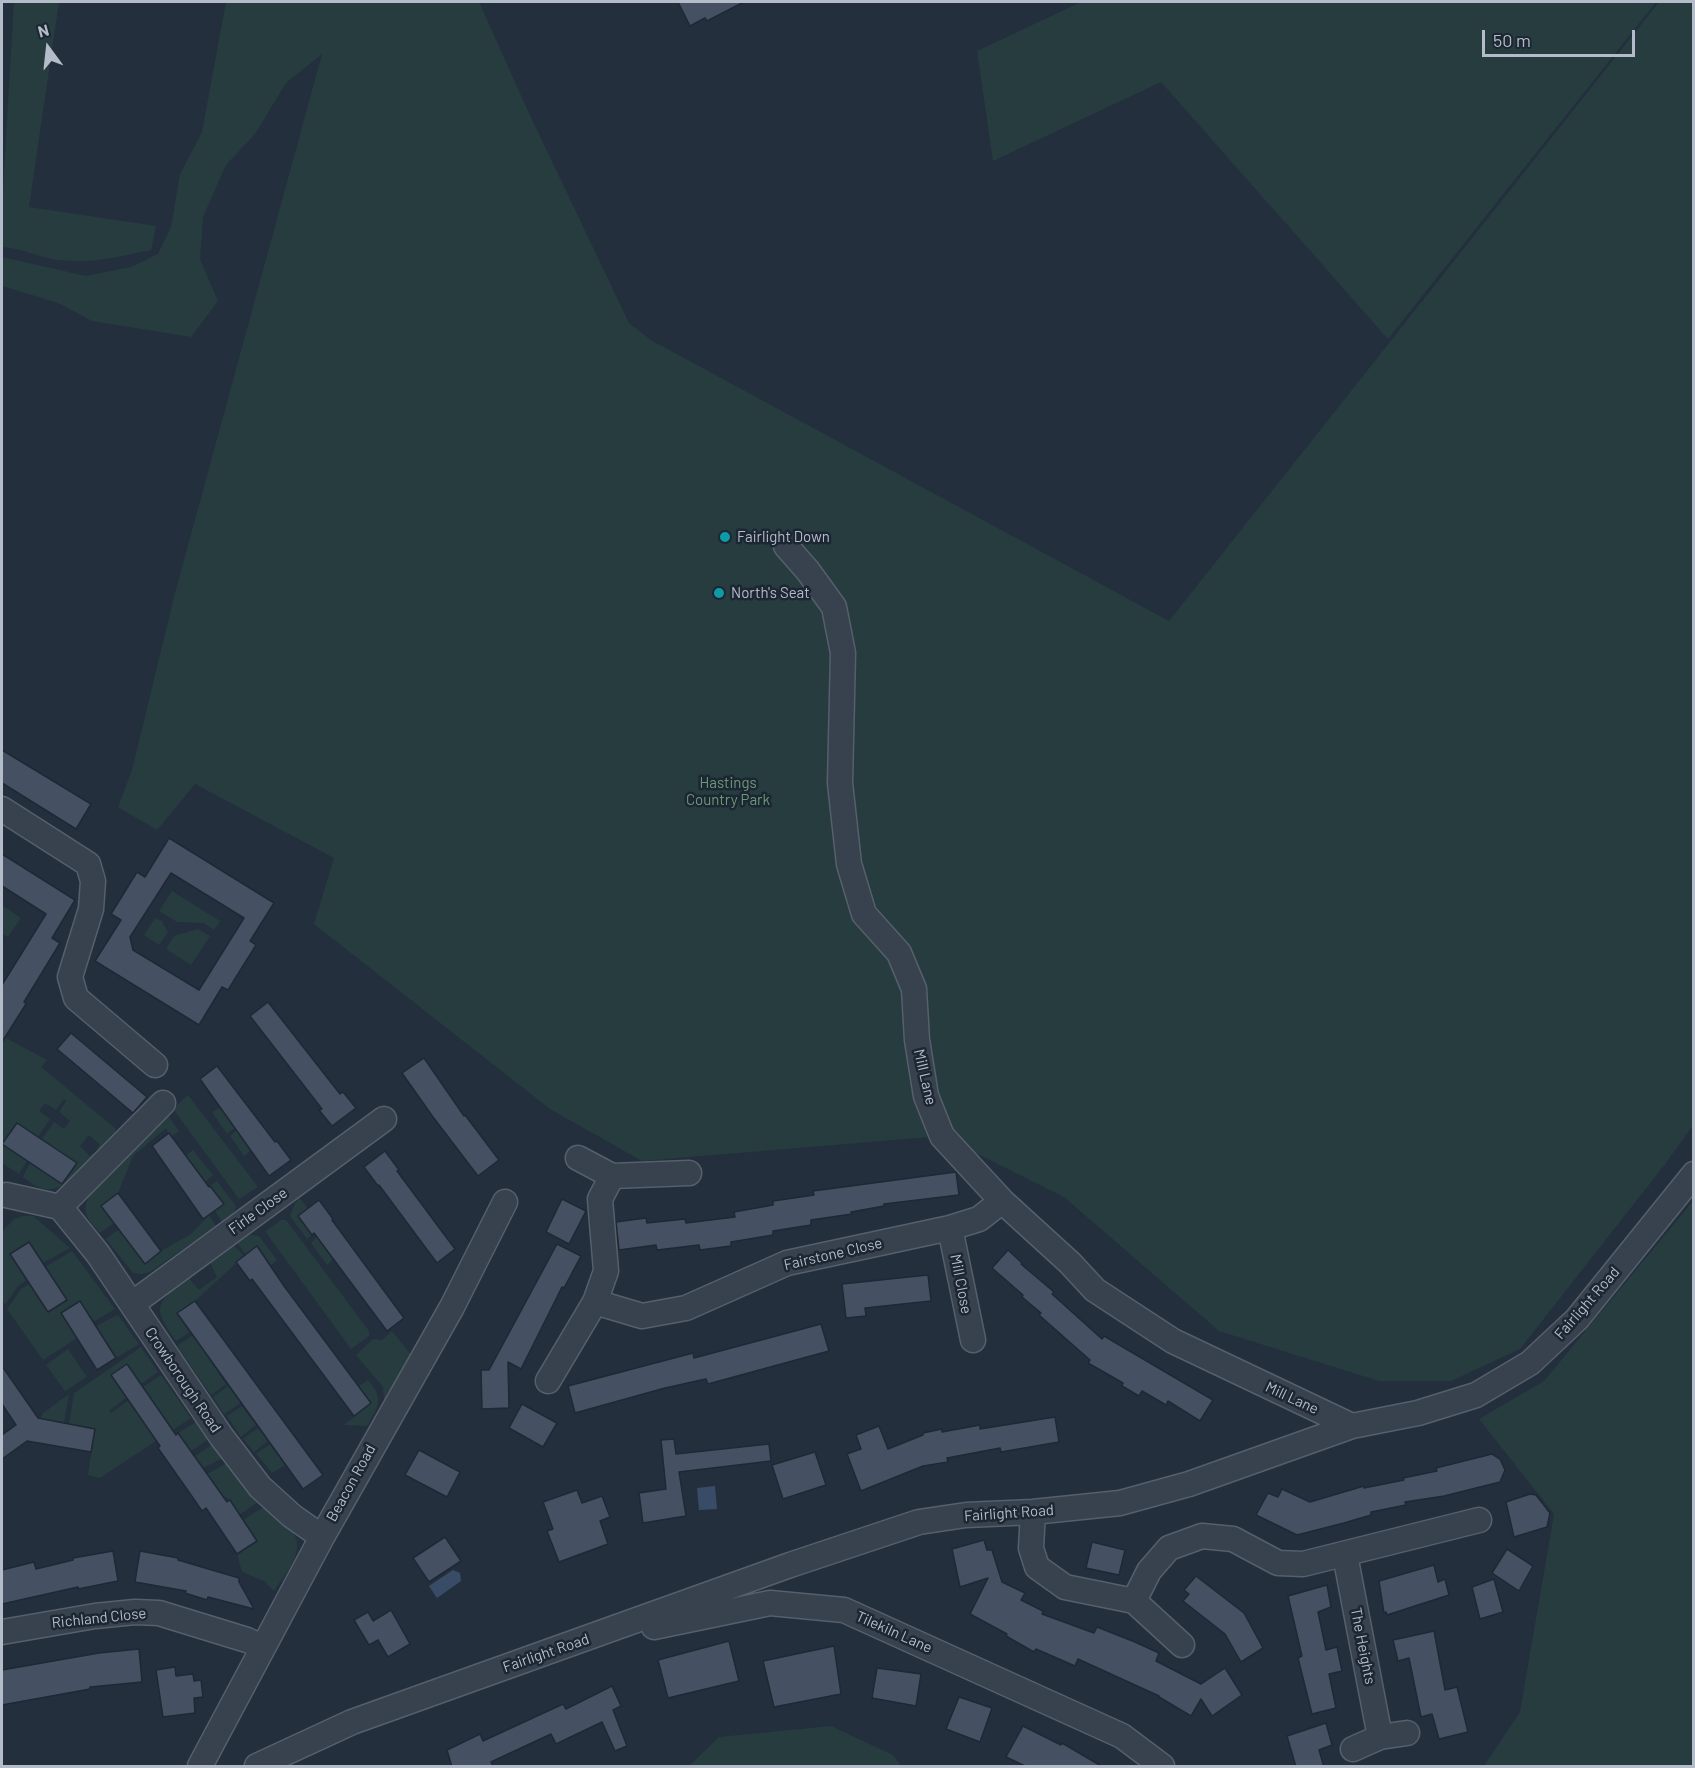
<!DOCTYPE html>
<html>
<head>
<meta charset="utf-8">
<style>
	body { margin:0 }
	#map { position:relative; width:1695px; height:1768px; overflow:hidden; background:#242f3e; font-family:Barlow,sans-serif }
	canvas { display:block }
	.frame { position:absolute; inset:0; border:3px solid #b4bcc9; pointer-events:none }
	.north { position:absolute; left:18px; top:18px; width:60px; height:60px; -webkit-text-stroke:4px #1d2633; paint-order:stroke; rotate:345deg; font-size:16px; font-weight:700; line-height:24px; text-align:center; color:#b4bcc9 }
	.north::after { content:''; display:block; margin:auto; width:21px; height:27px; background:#b4bcc9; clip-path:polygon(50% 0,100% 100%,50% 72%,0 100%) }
	.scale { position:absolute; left:1482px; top:30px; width:153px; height:27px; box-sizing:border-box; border:3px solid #b4bcc9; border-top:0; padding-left:8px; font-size:18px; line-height:21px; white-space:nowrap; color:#b4bcc9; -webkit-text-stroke:4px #1d2633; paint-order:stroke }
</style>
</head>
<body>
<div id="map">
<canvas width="1695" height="1768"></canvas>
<div class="frame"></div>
<div class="north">N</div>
<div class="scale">50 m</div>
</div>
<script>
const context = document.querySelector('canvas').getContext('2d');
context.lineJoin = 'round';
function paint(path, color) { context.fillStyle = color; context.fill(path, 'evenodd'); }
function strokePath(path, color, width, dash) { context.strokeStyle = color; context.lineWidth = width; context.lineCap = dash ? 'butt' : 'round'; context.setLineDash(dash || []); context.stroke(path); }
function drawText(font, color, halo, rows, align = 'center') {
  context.font = font + ' Barlow,sans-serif'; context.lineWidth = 5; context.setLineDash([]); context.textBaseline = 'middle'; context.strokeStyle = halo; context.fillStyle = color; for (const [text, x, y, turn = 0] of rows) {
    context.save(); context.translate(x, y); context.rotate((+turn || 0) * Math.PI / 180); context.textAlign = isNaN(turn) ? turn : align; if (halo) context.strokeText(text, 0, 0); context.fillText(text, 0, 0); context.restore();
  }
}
const green = new Path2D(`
	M14,2H59L29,207L156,226L151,250C117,257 92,264 57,260C38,257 21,248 2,247V204Z
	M226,2H479L528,111L629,323L651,340L1169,621L1659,2H1693V1125L1666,1163L1520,1349L1451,1381H1379L1219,1331L1064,1197L942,1136L642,1161L550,1109L314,924L334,858L195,784L157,830L118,807L132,770L175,593L322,54L286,83L255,134L226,165L203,217L200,259L218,301L191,337L92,321L58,303L2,286V257L86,276L131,267L158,254L171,227L180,174L202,132Z
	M1081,2H1656L1388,339L1161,82L993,161L977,51Z
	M172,891L220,921L214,930L204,923L177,922L159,911Z
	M2,905L21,918L8,937L2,933Z
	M155,918L162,921L168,932L159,945L144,935Z
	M198,929L210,936L191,965L166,949L174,936Z
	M2,1036L47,1060L41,1067L115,1128L116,1133L100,1152L97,1148L100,1145L89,1135L80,1146L90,1156L93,1153L97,1156C84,1170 60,1197 38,1187C33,1185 27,1180 23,1177L30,1163L62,1184L76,1163L42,1139L54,1122L64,1129L70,1121L59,1112L66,1101L64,1099L56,1110L45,1103L39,1111L50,1119L38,1137L17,1123L3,1144L27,1161L19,1174L2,1163Z
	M188,1095L258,1187L239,1199L173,1109Z
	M221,1107L236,1127L227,1134L212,1112Z
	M167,1114L179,1131L171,1137L166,1128L133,1156L118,1193L114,1223L100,1233C89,1220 81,1215 88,1198Z
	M238,1129L252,1149L244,1156L230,1136Z
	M193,1150L213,1175L205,1182L185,1156Z
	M217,1181L236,1206L233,1215L222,1222L215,1211L223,1205L210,1186Z
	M300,1198L308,1209L298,1216L312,1235L307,1239L290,1216L295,1203Z
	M1693,1201V1766H1484L1520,1712L1554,1514L1479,1419L1544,1381Z
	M209,1215L216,1226L150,1272L141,1274L133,1273L106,1239L119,1229L145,1263L161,1251L191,1234Z
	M23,1216H33L70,1248L43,1263L29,1242L10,1254L27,1280L18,1286L5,1305L2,1300V1232L14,1219Z
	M281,1220H286L369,1331V1336L351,1349L267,1234L266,1231Z
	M250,1235L259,1236L277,1260L271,1265L257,1246L246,1255L237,1243Z
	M317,1237L333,1259L327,1265L311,1243Z
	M234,1245L244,1256L195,1301L177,1313L190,1332L176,1341C150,1305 157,1304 188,1277L199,1290L217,1277L210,1263Z
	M72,1251L115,1309L93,1322L77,1338L43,1360L7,1309L21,1289L29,1284L48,1312L67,1300L45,1267Z
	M118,1315L139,1344L116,1358L96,1326Z
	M392,1331L413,1357L384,1400L383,1387L356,1355L373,1339L382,1340Z
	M193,1335L226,1384L211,1395L177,1346Z
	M141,1347L158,1372L141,1384L127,1364L112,1374L127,1397L109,1411L111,1413L129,1400L164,1418L143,1387L161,1375L191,1418L100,1478L88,1475L95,1429L69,1424L74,1393Z
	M68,1349L87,1377L65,1391L46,1365Z
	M368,1380C385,1399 378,1407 367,1426L344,1425L371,1403L359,1386Z
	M228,1386L241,1403L224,1414L213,1397Z
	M69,1394L64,1423L40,1419L43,1413Z
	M242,1406L256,1425L241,1437L227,1416Z
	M196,1422L209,1439L191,1451L178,1433Z
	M258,1428L268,1441L254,1452L243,1439Z
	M213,1444L223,1458L203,1468L195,1456Z
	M270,1444L285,1465L272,1473L256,1454Z
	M227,1463L261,1500L239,1515L230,1500L223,1496L207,1474Z
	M265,1506C274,1515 289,1525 295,1536C304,1554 283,1577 274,1591L264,1581L242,1572L237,1554L257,1541L243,1520Z
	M831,1726L893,1755L901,1766H689L719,1737Z`);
const water = new Path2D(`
	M715,1486L717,1509L699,1510L697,1488Z
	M453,1570L460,1573L461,1581L437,1598L429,1586Z`);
const building = new Path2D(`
	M678,2H744L707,21L705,18L690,26Z
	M2,750L91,804L76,829L2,783Z
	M169,838L274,903L250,941L256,945L228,990L222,987L199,1025L95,961L121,920L111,914L137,872L145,877ZM171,873L244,918L199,990L133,950L130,937Z
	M2,854L75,900L52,938L60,943L24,1002L26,1004L2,1042V985L46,914L2,886Z
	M268,1002L340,1094L343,1092L356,1108L332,1126L319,1110L322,1109L250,1016Z
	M71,1033L147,1097L133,1113L57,1049Z
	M424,1058L464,1116L465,1115L499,1160L478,1176L433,1117L402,1073Z
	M217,1066L275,1142L277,1141L291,1160L269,1176L200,1079Z
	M17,1123L77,1163L62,1184L2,1144Z
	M169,1133L209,1187L210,1186L224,1204L203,1219L152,1146Z
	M385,1151L399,1170L397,1171L455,1249L437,1263L379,1185L378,1186L364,1167Z
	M956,1172L959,1195L884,1204V1206L851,1212L852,1214L811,1220V1225L773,1231V1235L731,1242V1246L700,1250L699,1245L657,1250L656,1245L619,1250L616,1222L646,1218L647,1223L685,1219L686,1223L735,1217L734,1212L773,1205V1201L814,1195L813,1191Z
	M118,1193L161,1251L145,1264L101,1206Z
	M562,1199L586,1211L569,1244L546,1232Z
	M319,1200L333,1219L332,1220L404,1318L387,1331L314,1233L312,1235L298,1216Z
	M29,1242L67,1300L48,1312L10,1254Z
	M557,1244L581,1256L564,1288L562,1287L521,1369L508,1362L509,1408L482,1409L481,1370H489Z
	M257,1246L284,1286L371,1403L354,1416L252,1279L250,1281L236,1262Z
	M1008,1250L1022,1263L1021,1264L1054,1292L1052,1294L1102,1339L1104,1336L1213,1400L1200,1421L1168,1401L1166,1405L1142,1391L1139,1396L1122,1386L1123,1383L1088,1363L1090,1360L1039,1315L1041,1313L1022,1297L1023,1295L992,1268Z
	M928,1275L931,1301L865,1308L866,1316L846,1318L842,1284Z
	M80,1301L116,1358L97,1370L61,1313Z
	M195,1301L323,1475L303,1489L177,1313Z
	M821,1324L829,1351L708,1384L706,1379L665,1388L575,1413L568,1386L693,1353L694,1358Z
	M127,1364L176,1435L178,1433L227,1502L230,1500L257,1541L237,1554L206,1508L202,1511L191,1495L158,1448L160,1446L111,1375Z
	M2,1366L38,1418L95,1429L91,1452L27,1441L2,1459V1435L16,1425L2,1404Z
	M522,1404L557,1423L543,1447L509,1428Z
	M1055,1417L1059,1442L1001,1452L1000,1448L947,1458L948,1462L923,1466L861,1491L847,1454L861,1449L856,1435L879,1426L888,1449L923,1435V1433L942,1429V1432L980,1425V1429Z
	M674,1439L676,1454L769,1444L771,1461L679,1472L686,1516L643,1523L639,1493L666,1489L661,1440Z
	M419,1450L460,1472L447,1497L405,1475Z
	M815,1452L826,1485L783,1499L772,1465Z
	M1492,1454L1500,1459L1505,1470L1500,1482L1444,1496L1405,1502L1406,1505L1371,1512V1515L1344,1523L1297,1535L1256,1515L1268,1493L1278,1497L1282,1489L1310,1502L1364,1486V1488L1404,1480L1403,1478L1437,1471L1436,1468Z
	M577,1490L582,1503L602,1496L610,1517L600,1521L608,1544L559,1562L547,1531L553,1529L543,1502Z
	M1530,1494L1536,1495L1550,1513L1547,1527L1514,1537L1506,1502Z
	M445,1537L461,1561L429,1582L413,1558Z
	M984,1540L987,1550H992L1002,1582L1025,1593L1021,1600L1043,1611L1042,1614L1094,1633L1097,1627L1135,1642L1159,1653L1156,1661L1201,1684L1225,1668L1242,1695L1212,1716L1201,1699L1191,1716L1159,1697V1696L1078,1659L1075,1666L1036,1649L1034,1652L1006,1636L1007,1634L970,1614L988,1578L960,1587L952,1549Z
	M1092,1542L1125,1550L1119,1575L1086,1568Z
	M1507,1549L1533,1566L1519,1591L1492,1573Z
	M113,1551L118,1581L78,1589V1587L2,1604V1570L34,1562L36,1569L73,1560V1558Z
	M140,1551L178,1558V1560L239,1578V1582L254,1609L208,1597L207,1600L185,1593L186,1591L135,1582Z
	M1434,1565L1438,1582L1445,1579L1449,1595L1387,1615L1386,1612L1384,1613L1379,1581Z
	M1196,1576L1244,1613L1263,1648L1241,1662L1225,1634L1183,1601L1189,1594L1184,1590Z
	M1494,1579L1503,1612L1480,1619L1472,1587Z
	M1327,1585L1331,1607L1318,1612L1326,1650L1337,1647L1342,1671L1329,1674L1336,1708L1312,1714L1298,1658L1302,1656L1288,1596Z
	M391,1610L410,1644L388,1657L378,1640L369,1645L354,1620L368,1612L373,1621Z
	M1434,1631L1445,1690L1457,1687L1468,1732L1439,1739L1432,1714L1421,1717L1409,1658L1398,1661L1393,1640Z
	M729,1641L739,1681L668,1698L658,1660Z
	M834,1646L841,1694L774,1707L763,1661Z
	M139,1649L142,1682L90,1687V1689L2,1705V1670L99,1653Z
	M175,1667L176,1676L193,1674L194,1681L201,1680L203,1697L194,1698L195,1713L163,1717L156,1670Z
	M877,1668L921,1674L916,1706L872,1698Z
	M612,1686L621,1706L613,1710L627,1746L615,1751L602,1722L556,1744L551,1734L491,1762L493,1767H452L447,1750L480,1734L483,1741L563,1704L566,1709Z
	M959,1697L992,1708L980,1742L946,1729Z
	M1326,1723L1332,1745L1319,1750L1324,1767H1296L1287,1736Z
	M1023,1726L1061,1745L1062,1743L1103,1767H1027L1006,1757Z`);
const minor = new Path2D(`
	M786,546L808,571L834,607L843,653L840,783L849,864L864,914L899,953L914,989L917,1040L926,1096L942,1136L1002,1201L1070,1263L1095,1290L1173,1341L1352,1426
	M2,809L88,864L93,881L91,909L70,977L76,998L155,1065
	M578,1158L612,1176L689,1173
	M6,1195L60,1207L163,1103
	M60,1207L98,1254L221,1436L260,1487L292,1516L322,1537
	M950,1228L973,1340
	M595,1302L642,1316L686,1308L787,1263L950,1228L979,1219L1002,1201
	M132,1304L384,1119
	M548,1381L595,1302L606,1271L600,1199L612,1176
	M1033,1512L1031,1548L1037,1567L1065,1587L1134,1601L1182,1645
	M1345,1555L1380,1737L1353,1749
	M1134,1601L1149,1571L1169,1548L1202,1536L1233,1539L1278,1563L1303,1564L1479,1520
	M654,1627L770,1603L844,1610L1122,1736L1162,1766
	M2,1632L95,1616L135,1612L159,1613L247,1640L263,1647
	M1380,1737L1407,1733
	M200,1766L322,1537L452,1307L505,1202
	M257,1766L352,1722L790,1565L919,1522L966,1515L1033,1512L1120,1503L1189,1484L1352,1426L1418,1413L1476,1395L1530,1363L1577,1319L1694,1174`);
const markers = [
	[725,537,6,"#0f9aa8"],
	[719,593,6,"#0f9aa8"]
];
const poiNames = [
	["Fairlight Down",737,537],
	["North's Seat",731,593]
];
const parkNames = [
	["Hastings",728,783],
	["Country Park",728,800]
];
const streetNames = [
	["Mill Lane",925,1077,77],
	["Firle Close",258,1211,-36],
	["Fairstone Close",833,1254,-13],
	["Mill Close",961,1284,79],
	["Fairlight Road",1587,1303,-49],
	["Crowborough Road",183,1380,56],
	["Mill Lane",1292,1398,25],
	["Beacon Road",351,1483,-61],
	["Fairlight Road",1009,1513,-4],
	["Richland Close",99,1618,-6],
	["Tilekiln Lane",894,1632,24],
	["The Heights",1363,1646,79],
	["Fairlight Road",546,1653,-19]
];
paint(green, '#263c3f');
paint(water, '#394c67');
paint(building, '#455162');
strokePath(building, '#1f2835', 1.5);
strokePath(minor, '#565f6c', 27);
strokePath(minor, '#38414e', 24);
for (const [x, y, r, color] of markers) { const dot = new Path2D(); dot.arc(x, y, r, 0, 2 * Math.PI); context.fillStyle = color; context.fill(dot); strokePath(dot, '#1d2633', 2); }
drawText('15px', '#b4bcc9', '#1d2633', poiNames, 'left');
drawText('15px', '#6b9a76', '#1d2633', parkNames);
drawText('15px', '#b4bcc9', '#1d2633', streetNames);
</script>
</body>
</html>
